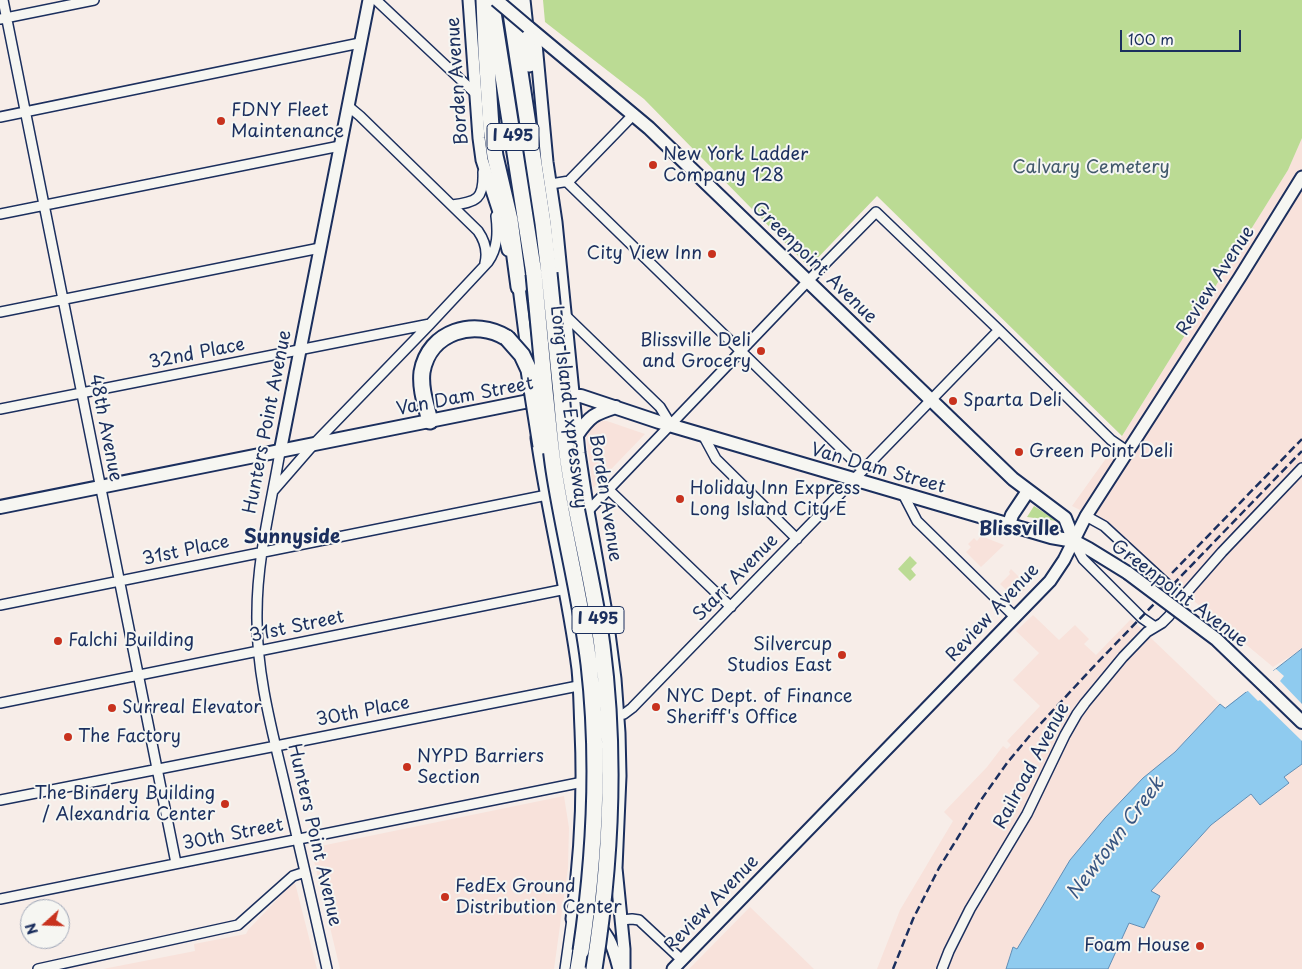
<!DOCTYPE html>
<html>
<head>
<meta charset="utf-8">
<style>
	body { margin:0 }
	#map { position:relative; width:1302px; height:969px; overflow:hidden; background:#f7ede8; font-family:"Playpen Sans",sans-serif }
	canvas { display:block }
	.north { position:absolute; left:20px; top:899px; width:50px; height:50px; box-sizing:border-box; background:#f6f6f2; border:1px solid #9ea6b7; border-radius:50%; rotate:250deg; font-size:14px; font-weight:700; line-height:20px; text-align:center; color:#1b2f5e }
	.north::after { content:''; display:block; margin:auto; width:18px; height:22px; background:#c8321e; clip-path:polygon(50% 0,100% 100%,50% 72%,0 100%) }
	.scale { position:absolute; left:1120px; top:30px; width:121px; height:22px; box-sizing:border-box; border:2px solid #1b2f5e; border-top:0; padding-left:6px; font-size:15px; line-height:18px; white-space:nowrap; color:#1b2f5e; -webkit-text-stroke:4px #f6f6f2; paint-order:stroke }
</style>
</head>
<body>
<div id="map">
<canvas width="1302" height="969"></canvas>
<div class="north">N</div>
<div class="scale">100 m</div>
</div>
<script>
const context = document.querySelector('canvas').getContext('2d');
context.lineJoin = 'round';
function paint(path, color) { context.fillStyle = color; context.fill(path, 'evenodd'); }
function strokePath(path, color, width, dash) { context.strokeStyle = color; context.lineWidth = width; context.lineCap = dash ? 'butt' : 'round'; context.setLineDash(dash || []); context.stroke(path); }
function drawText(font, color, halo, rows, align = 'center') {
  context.font = font + ' "Playpen Sans",sans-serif'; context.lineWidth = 4; context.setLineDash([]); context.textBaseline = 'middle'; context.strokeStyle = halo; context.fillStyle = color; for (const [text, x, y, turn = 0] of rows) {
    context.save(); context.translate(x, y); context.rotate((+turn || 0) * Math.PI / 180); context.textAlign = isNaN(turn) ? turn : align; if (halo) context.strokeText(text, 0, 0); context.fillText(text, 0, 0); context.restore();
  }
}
const built = new Path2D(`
	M1302,138V649L1273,667L1164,576L1110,525L1072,506L1122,436L1288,170Z
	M600,421H607L645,434L593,488L586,437L592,426Z
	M981,536L1004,545L981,567L966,552L971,547L968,544L974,538L977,541Z
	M1011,569L1028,586L1016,599L1000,584L1010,574L1009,572Z
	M1033,615L1059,640L1075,625L1089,639L1084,644L1096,655L1131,619L1220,704L1175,752L1143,778L1017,949L1013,947L1007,969H877L900,910L953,821L944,812L987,767L1003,746L1007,749L1011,745L1007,741L1040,706L1013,680L1039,653L1016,631Z
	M1302,764V969H1108L1129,923L1144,928L1159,896L1151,891L1211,825L1251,794L1260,805L1289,784L1284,777Z
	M564,796L569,828L568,868L554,969H340L311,848Z
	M295,883L317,969H103L195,951L194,944L246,934L248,930L286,890Z
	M750,907L814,969H689Z`);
const green = new Path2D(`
	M543,0H1302V138L1288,170L1122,436L877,196L809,267L644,99L545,22Z
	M1034,506L1057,521L1027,517Z
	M910,556L917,563L911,569L916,575L910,581L898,569Z`);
const water = new Path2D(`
	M1302,649V764L1284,777L1289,783L1260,805L1251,794L1211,825L1151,891L1160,896L1144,928L1129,923L1108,969H1006L1013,947L1017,949L1070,860L1105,818L1143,778L1175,752L1220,704L1225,708Z`);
const pier = new Path2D(`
	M1271,669L1273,671L1276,669L1284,676L1280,681L1302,704V741L1260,700L1258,701L1248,691L1246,692L1244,690Z`);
const street = new Path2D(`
	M3,0L176,863
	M376,0L476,94
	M0,19L94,0
	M348,106L360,116L478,231C485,241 488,251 485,263
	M0,117L360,43
	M567,182L863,470
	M551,184L569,181L634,114
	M452,205C477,202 484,199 483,172
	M0,214L340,146
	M0,312L320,248
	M566,316L660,407L671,425
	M0,409L430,324
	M703,435L716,459L797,539
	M280,452C271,505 257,558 257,613C256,669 270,723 283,777C298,841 313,905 327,969
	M609,490L731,607
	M273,491L313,445L430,324L488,262C498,248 498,232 496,216
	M903,494L917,521L1015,617
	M588,511L808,281L876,212L999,330L1111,440L1127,451
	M1086,516L1104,526L1182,598
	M1074,542L1083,559L1142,618L1155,627
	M0,605L552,494
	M0,703L571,588
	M618,715L624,714L632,708L999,330
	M0,800L276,746L583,685
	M0,899L588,781
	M621,920L632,919L639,920L682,960
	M38,969L238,925L293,876L305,872
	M565,969L572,919
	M942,969L949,951L970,909L1027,814L1065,735L1077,714L1085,703L1123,657L1147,632L1162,623L1169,616L1187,592L1222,552L1302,468`);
const secondary = new Path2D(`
	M469,0L479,138L482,160L500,215L508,250
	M535,33L547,162L556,222L579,453L588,511L607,618L615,679L619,733L620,776L616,868L624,949V969
	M517,279L519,287L529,365
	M537,438C548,515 568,591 578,669C580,689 580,710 581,730C584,795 581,854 572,919C578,919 583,920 588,921C609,928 614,950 619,969
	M280,452L369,0
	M673,969L1050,581L1064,560L1086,516L1240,277L1302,177`);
const primary = new Path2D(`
	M528,27L649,128L1013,479L1065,518L1074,541
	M577,435C590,416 594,414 616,407
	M0,507L524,402L563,396H581L659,422L1051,537L1074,541L1089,549L1128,573
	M1009,524L1012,515L1028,491
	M1267,688L1302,722`);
const highway = new Path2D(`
	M484,0L486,51L491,127L495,156L510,220L519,287
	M509,0L543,223L549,273
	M522,0L529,64
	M492,6L534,274
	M430,421C426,405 420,389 422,372C429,331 475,318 507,338
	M578,969L581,951`);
const rail = new Path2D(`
	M1172,573L1302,439
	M893,969L913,919L939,868L981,800L1007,763L1032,733L1097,663L1302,451`);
const primaryBridge = new Path2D(`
	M496,0L528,27
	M1128,573L1216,639L1267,688`);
const highwayBridge = new Path2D(`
	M549,273C553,313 557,353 561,393C563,415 565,438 568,461C577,523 594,584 602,646C616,754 611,862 594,969
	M534,274C538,313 541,352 545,391C548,417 550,444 554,470C564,535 581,598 589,664C600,759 595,856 581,951
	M507,338L522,355L529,370L541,446`);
const markers = [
	[221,121,5,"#c8321e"],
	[653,165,5,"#c8321e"],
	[712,254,5,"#c8321e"],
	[761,351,5,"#c8321e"],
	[953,401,5,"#c8321e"],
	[1019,452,5,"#c8321e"],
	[680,499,5,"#c8321e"],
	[58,641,5,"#c8321e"],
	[842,655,5,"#c8321e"],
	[656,707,5,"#c8321e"],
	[112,708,5,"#c8321e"],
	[68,737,5,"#c8321e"],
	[407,767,5,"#c8321e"],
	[225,804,5,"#c8321e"],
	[445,897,5,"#c8321e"],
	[1200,946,5,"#c8321e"]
];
const shields = [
	[513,137,52],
	[598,620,52]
];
const shieldNames = [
	["I 495",513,137],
	["I 495",598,620]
];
const streetNames = [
	["Borden Avenue",458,81,-94],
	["Greenpoint Avenue",814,263,44],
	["Review Avenue",1216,281,-57],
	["32nd Place",197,354,-11],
	["Van Dam Street",465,397,-11],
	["Long Island Expressway",568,407,83],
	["Hunters Point Avenue",268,422,-79],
	["48th Avenue",105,428,79],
	["Van Dam Street",878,469,16],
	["Borden Avenue",605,498,81],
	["31st Place",186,551,-12],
	["Starr Avenue",736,578,-46],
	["Greenpoint Avenue",1179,594,37],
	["Review Avenue",993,613,-47],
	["31st Street",297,627,-12],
	["30th Place",363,712,-11],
	["Railroad Avenue",1032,766,-62],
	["30th Street",233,835,-11],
	["Hunters Point Avenue",314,835,77],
	["Review Avenue",712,904,-46]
];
const poiNames = [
	["FDNY Fleet",231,111],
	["Maintenance",231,132],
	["New York Ladder",663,155],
	["Company 128",663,176],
	["City View Inn",702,254,"right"],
	["Blissville Deli",751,341,"right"],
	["and Grocery",751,362,"right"],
	["Sparta Deli",963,401],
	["Green Point Deli",1029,452],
	["Holiday Inn Express",690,489],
	["Long Island City E",690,510],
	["Falchi Building",68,641],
	["Silvercup",832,645,"right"],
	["Studios East",832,666,"right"],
	["NYC Dept. of Finance",666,697],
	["Sheriff's Office",666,718],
	["Surreal Elevator",122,708],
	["The Factory",78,737],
	["NYPD Barriers",417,757],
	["Section",417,778],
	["The Bindery Building",215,794,"right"],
	["/ Alexandria Center",215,815,"right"],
	["FedEx Ground",455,887],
	["Distribution Center",455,908],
	["Foam House",1190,946,"right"]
];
const parkNames = [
	["Calvary Cemetery",1091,168]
];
const neighbourhoodNames = [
	["Blissville",1019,530],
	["Sunnyside",292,538]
];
const waterNames = [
	["Newtown Creek",1116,839,-53]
];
paint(built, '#f8e2db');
paint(green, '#bbdb94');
paint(water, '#8fcbef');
strokePath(water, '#618db5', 1);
paint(pier, '#f7ede8');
strokePath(street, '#1b2f5e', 12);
strokePath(secondary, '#1b2f5e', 15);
strokePath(primary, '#1b2f5e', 16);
strokePath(highway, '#1b2f5e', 19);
strokePath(street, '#f6f6f2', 9);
strokePath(secondary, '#f6f6f2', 11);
strokePath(primary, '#f6f6f2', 12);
strokePath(highway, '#f6f6f2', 15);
strokePath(rail, '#1b2f5e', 2.5, [8, 4]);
strokePath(primaryBridge, '#1b2f5e', 16, []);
strokePath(highwayBridge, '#1b2f5e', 19, []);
strokePath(primaryBridge, '#f6f6f2', 12);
strokePath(highwayBridge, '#f6f6f2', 15);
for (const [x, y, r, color] of markers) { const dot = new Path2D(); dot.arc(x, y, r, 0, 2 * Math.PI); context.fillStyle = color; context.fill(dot); strokePath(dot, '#f6f6f2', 2); }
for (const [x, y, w] of shields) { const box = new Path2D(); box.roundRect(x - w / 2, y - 13.5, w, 27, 4); context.fillStyle = '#f6f6f2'; context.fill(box); strokePath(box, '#1b2f5e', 1); }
drawText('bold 16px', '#1b2f5e', null, shieldNames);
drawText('18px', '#1b2f5e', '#f6f6f2', streetNames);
drawText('18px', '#1b2f5e', '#f6f6f2', poiNames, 'left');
drawText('18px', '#435a6c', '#f6f6f2', parkNames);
drawText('bold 19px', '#1b2f5e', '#f6f6f2', neighbourhoodNames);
drawText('italic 19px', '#385682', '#f6f6f2', waterNames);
</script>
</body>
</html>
